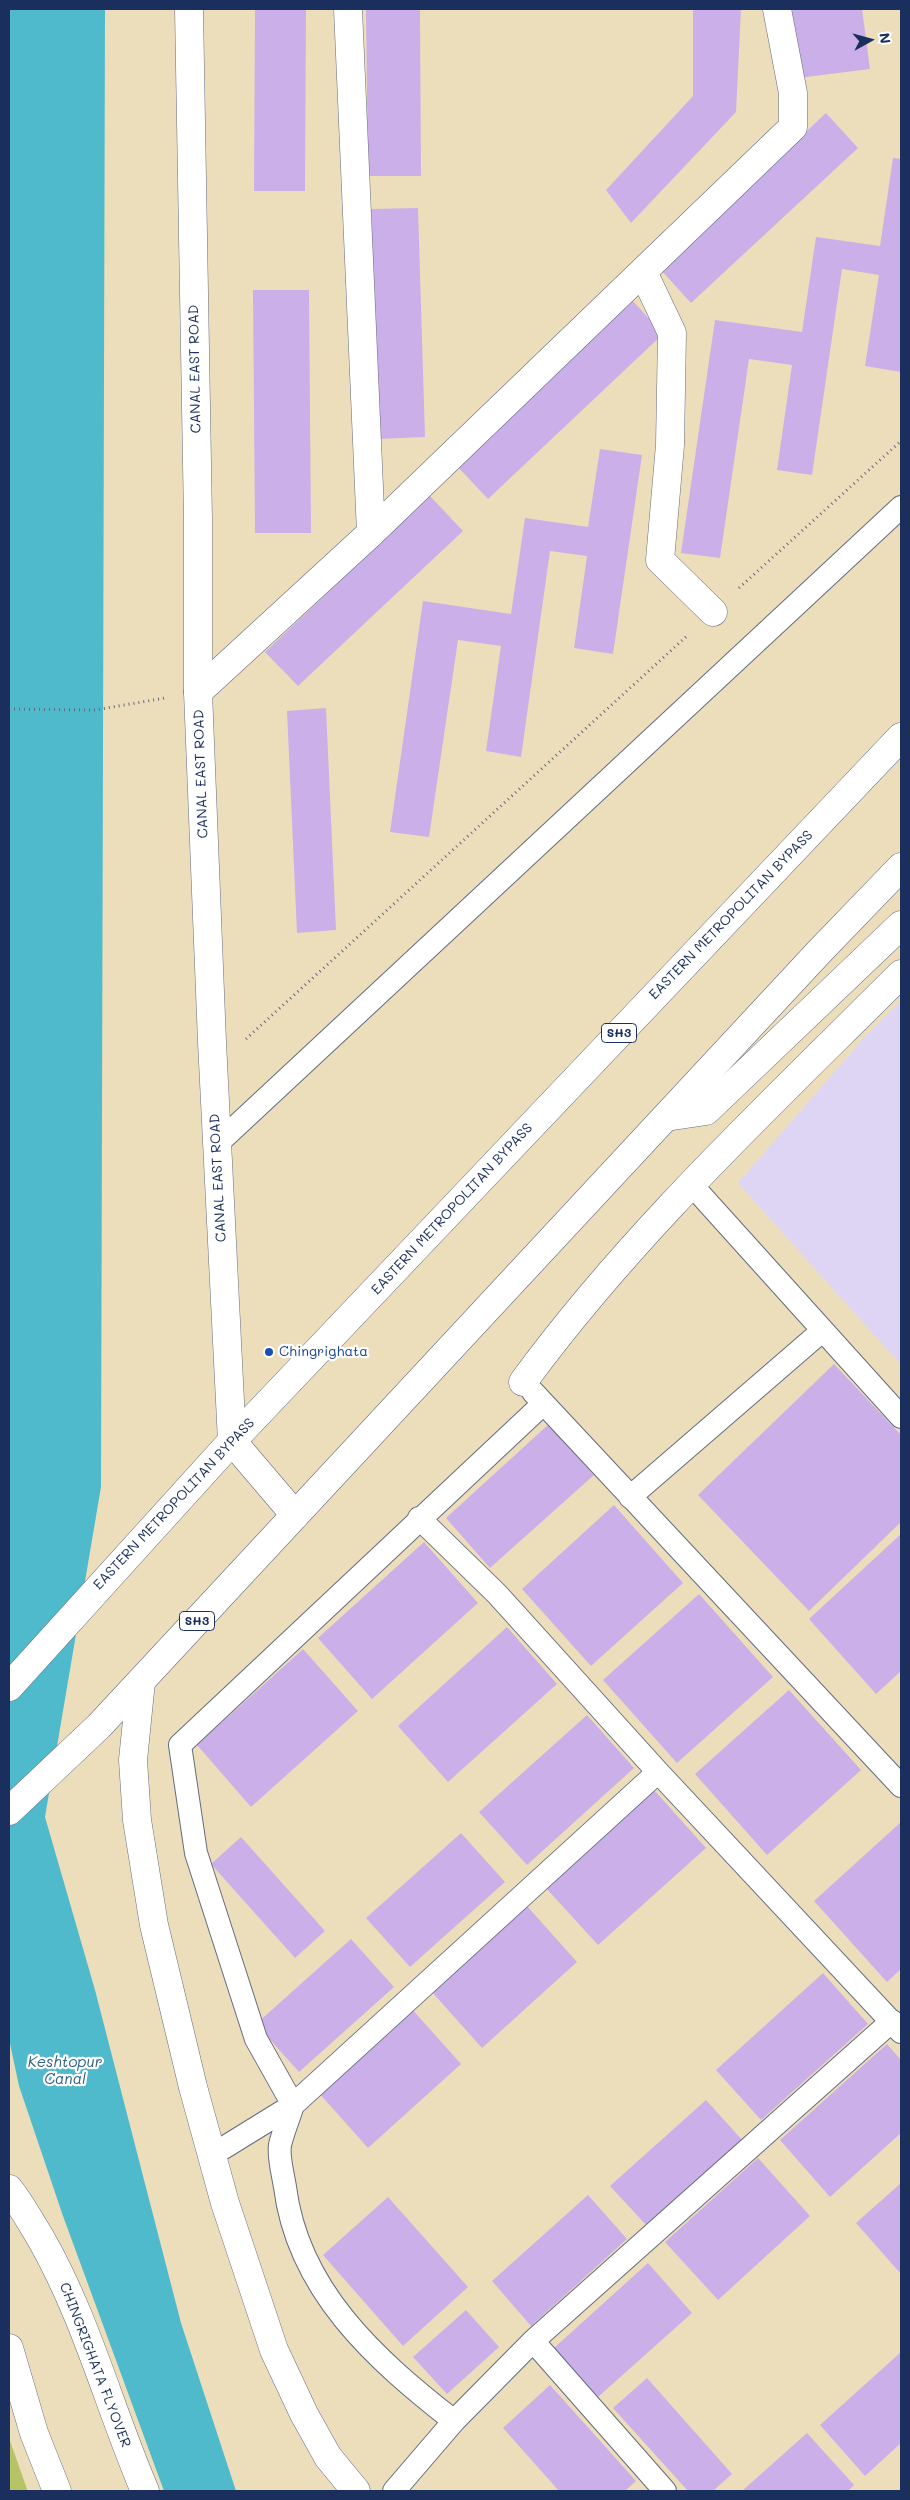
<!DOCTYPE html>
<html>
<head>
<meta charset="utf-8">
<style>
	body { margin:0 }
	#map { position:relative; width:910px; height:2500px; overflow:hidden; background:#eddebb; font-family:Mali,sans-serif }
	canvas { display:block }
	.frame { position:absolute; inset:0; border:10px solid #1b2f5e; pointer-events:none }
	.north { position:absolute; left:845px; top:15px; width:50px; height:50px; -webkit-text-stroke:4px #fff; paint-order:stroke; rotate:83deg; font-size:14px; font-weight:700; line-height:20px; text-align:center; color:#1b2f5e }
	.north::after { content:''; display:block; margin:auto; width:18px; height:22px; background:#1b2f5e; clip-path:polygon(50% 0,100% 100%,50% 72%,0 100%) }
</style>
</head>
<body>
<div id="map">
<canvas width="910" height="2500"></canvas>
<div class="frame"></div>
<div class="north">N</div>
</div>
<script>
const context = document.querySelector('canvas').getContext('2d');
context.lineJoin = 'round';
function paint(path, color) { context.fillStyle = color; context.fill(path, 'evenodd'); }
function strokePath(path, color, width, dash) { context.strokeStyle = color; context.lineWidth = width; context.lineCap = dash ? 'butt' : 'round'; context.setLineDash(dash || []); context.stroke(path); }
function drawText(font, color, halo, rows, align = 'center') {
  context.font = font + ' Mali,sans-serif'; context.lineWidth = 4.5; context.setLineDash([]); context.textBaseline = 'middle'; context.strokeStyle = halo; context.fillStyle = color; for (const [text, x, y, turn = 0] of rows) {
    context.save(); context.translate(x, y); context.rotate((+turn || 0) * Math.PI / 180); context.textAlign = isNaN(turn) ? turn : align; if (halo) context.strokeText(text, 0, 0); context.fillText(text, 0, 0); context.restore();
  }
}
const built = new Path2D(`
	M901,1001V1365L738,1183L863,1039Z`);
const green = new Path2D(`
	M9,2438L27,2489V2491H9Z`);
const water = new Path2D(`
	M9,9H105L101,1487L45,1817L95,1990L181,2323L236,2491H164L63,2216L19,2086L9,2039Z`);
const building = new Path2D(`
	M255,9H306L305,191H254Z
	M366,9H420L421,176H368Z
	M693,9H741L736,112L631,223L606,190L693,96Z
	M789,9H862L870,69L798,78Z
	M826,113L858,148L691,303L660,269Z
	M893,158L901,159V372L865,366L879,275L842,269L812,475L777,470L792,365L749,359L720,558L681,553L715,320L802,332L816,237L880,246Z
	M418,208L425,437L378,439L371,209Z
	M253,290H309L311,533H255Z
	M632,300L663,334L488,499L456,465Z
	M600,449L642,455L613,654L574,648L587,556L550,551L521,757L486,751L501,646L458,640L429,837L390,832L423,601L511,614L525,518L588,527Z
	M430,496L463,531L298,686L265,652Z
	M326,708L336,930L297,933L287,711Z
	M834,1364L901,1435V1522L809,1611L698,1495Z
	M549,1424L594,1475L490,1568L446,1518Z
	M614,1505L683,1583L591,1666L522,1589Z
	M901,1534V1671L876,1694L809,1619Z
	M424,1542L478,1603L372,1699L318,1638Z
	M699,1594L773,1677L677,1763L603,1680Z
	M507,1627L557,1684L448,1782L398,1726Z
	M303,1649L358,1711L251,1807L197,1745Z
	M789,1690L861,1770L767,1855L695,1774Z
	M587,1715L634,1768L527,1865L479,1812Z
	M654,1790L706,1848L598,1945L546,1888Z
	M901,1822V1969L887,1982L814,1901Z
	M461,1833L505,1882L410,1967L366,1918Z
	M241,1837L325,1931L295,1958L211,1864Z
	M527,1906L577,1962L482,2048L432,1992Z
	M351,1939L394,1987L299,2072L256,2024Z
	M823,1973L868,2024L761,2120L716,2070Z
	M411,2008L461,2064L368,2148L318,2092Z
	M887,2044L901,2060V2133L830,2197L780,2140Z
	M706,2100L743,2141L648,2227L610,2186Z
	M758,2158L810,2216L718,2300L665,2242Z
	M901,2183V2274L856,2223Z
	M588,2195L627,2239L531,2326L492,2281Z
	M388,2197L468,2287L403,2346L323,2255Z
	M648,2263L692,2313L598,2397L554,2348Z
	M466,2310L499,2347L447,2394L413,2357Z
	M901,2352V2443L865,2476L820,2425Z
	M647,2378L732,2474L713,2491H688L613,2408Z
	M550,2385L636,2481L625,2491H559L503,2428Z
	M807,2433L854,2485L848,2491H742Z`);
const path = new Path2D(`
	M739,588L901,441
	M9,709L95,710L165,698
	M246,1039L688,635`);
const lane = new Path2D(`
	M217,1144L901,507
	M690,1183L901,1417
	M533,1392L901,1786
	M630,1497L822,1331
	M419,1518L497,1594L658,1772L901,2032
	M212,2155L293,2105L256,2039L196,1853L180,1745L543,1404
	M533,2341L665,2491
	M454,2421C376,2360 298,2291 285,2187C283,2174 278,2157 280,2145C283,2132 289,2118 293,2105L658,1772
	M394,2491L454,2421L533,2341L892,2021`);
const street = new Path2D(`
	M348,9L371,533
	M643,272L672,333L670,445L660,560L713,612
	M198,692L371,533L793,127V93L777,9
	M666,1117L706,1111L901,925
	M523,1382C633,1232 770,1105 901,974`);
const secondary = new Path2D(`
	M189,9L198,520V692L212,1042L232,1441L295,1515
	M141,1681L133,1760L137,1820L154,1925L193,2087L225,2203L274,2350L304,2414L328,2457L356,2491`);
const primary = new Path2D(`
	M9,1687L232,1441L901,737
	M9,1811L99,1726L819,952L901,867
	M9,2189C21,2204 30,2221 40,2237C86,2317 109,2407 145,2491
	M9,2348L34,2433L57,2491`);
const markers = [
	[269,1352,5,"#1a4fb4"]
];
const shields = [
	[619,1033,35],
	[197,1621,35]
];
const shieldNames = [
	["SH3",619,1033],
	["SH3",197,1621]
];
const streetNames = [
	["CANAL EAST ROAD",195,369,-91],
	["CANAL EAST ROAD",201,774,-92],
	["EASTERN METROPOLITAN BYPASS",731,915,-46],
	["CANAL EAST ROAD",218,1178,-93],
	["EASTERN METROPOLITAN BYPASS",452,1209,-47],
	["EASTERN METROPOLITAN BYPASS",174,1504,-47],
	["CHINGRIGHATA FLYOVER",95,2365,69]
];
const transitNames = [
	["Chingrighata",279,1352]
];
const waterNames = [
	["Keshtopur",65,2062],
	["Canal",65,2079]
];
paint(built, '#ded5f5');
paint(green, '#b7c466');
paint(water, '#50bacd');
paint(building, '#cbafe9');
strokePath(lane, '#646c7f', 24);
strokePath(street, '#646c7f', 29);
strokePath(secondary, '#646c7f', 29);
strokePath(primary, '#646c7f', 29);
strokePath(path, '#646c7f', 3, [1, 4]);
strokePath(lane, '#fff', 22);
strokePath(street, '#fff', 28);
strokePath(secondary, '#fff', 28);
strokePath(primary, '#fff', 28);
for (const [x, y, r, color] of markers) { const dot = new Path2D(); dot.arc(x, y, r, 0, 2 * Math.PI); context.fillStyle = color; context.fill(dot); strokePath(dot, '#fff', 2); }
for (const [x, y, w] of shields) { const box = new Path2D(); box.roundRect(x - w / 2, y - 9.5, w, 19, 4); context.fillStyle = '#fff'; context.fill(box); strokePath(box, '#1b2f5e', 1); }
drawText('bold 12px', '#1b2f5e', null, shieldNames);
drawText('14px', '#1b2f5e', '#fff', streetNames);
drawText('14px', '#164399', '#fff', transitNames, 'left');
drawText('italic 15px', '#2e6085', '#fff', waterNames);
</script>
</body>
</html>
